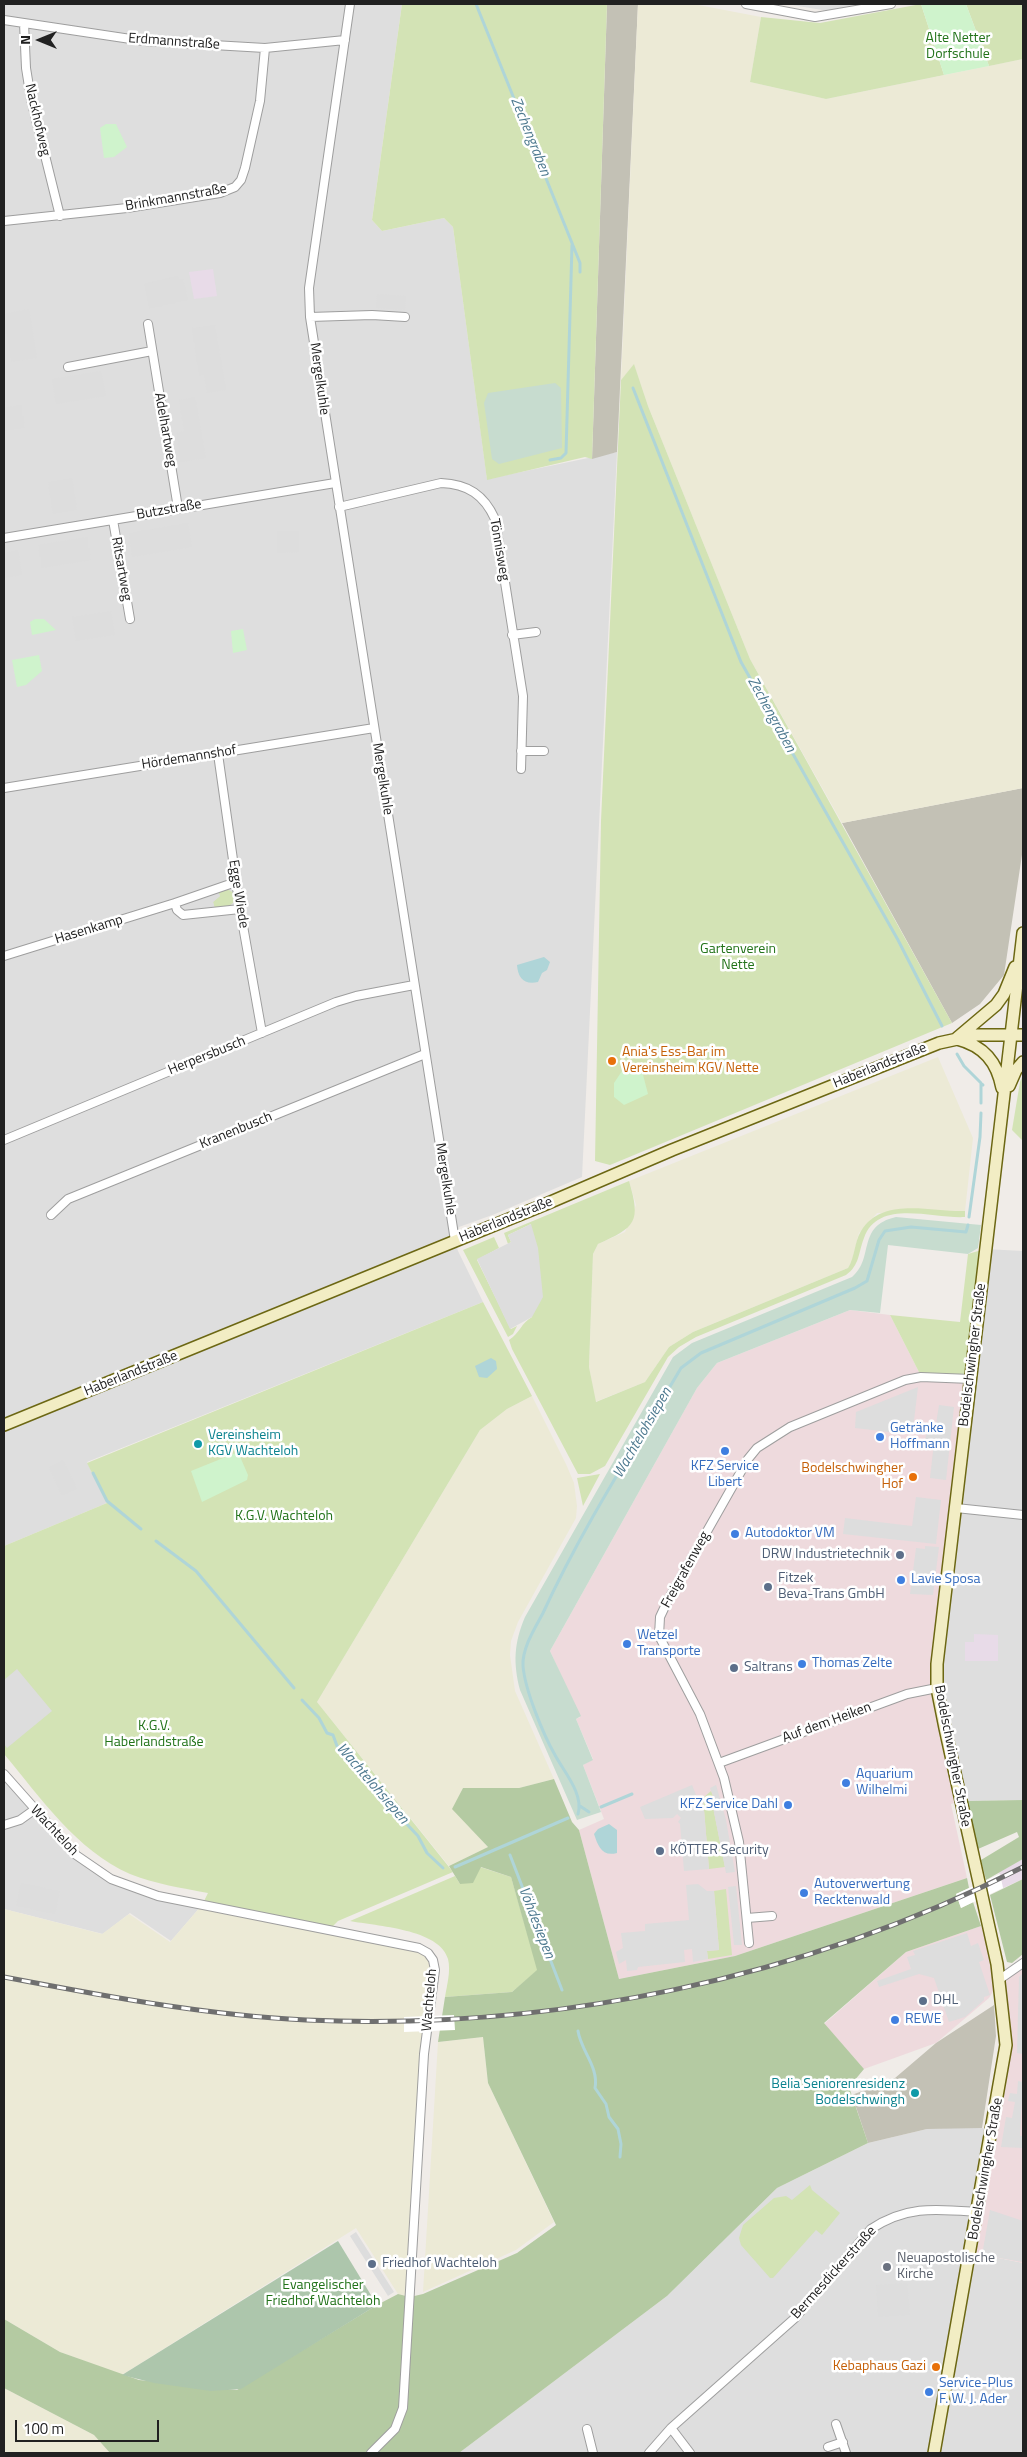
<!DOCTYPE html>
<html>
<head>
<meta charset="utf-8">
<style>
	body { margin:0 }
	#map { position:relative; width:1027px; height:2457px; overflow:hidden; background:#f0ece8; font-family:"Titillium Web",sans-serif }
	canvas { display:block }
	.frame { position:absolute; inset:0; border:5px solid #212121; pointer-events:none }
	.north { position:absolute; left:15px; top:15px; width:50px; height:50px; -webkit-text-stroke:4px #fff; paint-order:stroke; rotate:270deg; font-size:14px; font-weight:700; line-height:20px; text-align:center; color:#212121 }
	.north::after { content:''; display:block; margin:auto; width:18px; height:22px; background:#212121; clip-path:polygon(50% 0,100% 100%,50% 72%,0 100%) }
	.scale { position:absolute; left:15px; top:2420px; width:144px; height:22px; box-sizing:border-box; border:2px solid #212121; border-top:0; padding-left:6px; font-size:15px; line-height:18px; white-space:nowrap; color:#212121; -webkit-text-stroke:4px #fff; paint-order:stroke }
</style>
</head>
<body>
<div id="map">
<canvas width="1027" height="2457"></canvas>
<div class="frame"></div>
<div class="north">N</div>
<div class="scale">100 m</div>
</div>
<script>
const context = document.querySelector('canvas').getContext('2d');
context.lineJoin = 'round';
function paint(path, color) { context.fillStyle = color; context.fill(path, 'evenodd'); }
function strokePath(path, color, width, dash) { context.strokeStyle = color; context.lineWidth = width; context.lineCap = dash ? 'butt' : 'round'; context.setLineDash(dash || []); context.stroke(path); }
function drawText(font, color, halo, rows, align = 'center') {
  context.font = font + ' "Titillium Web",sans-serif'; context.lineWidth = 5; context.setLineDash([]); context.textBaseline = 'middle'; context.strokeStyle = halo; context.fillStyle = color; for (const [text, x, y, turn = 0] of rows) {
    context.save(); context.translate(x, y); context.rotate((+turn || 0) * Math.PI / 180); context.textAlign = isNaN(turn) ? turn : align; if (halo) context.strokeText(text, 0, 0); context.fillText(text, 0, 0); context.restore();
  }
}
const residential = new Path2D(`
	M4,4H402L372,220L382,231L444,218L453,227L487,479L617,452L582,1177L495,1214L459,1227L455,1241L458,1251L483,1302L87,1462L107,1503L4,1546Z
	M786,4H860V6L828,11Z
	M985,1249L1023,1251V1800L960,1801L937,1688Z
	M4,1774L60,1839L111,1879L202,1905L171,1941L130,1913L103,1934L4,1909Z
	M947,2128H982L992,2131L970,2252L1023,2263V2453H459L667,2296L777,2188L868,2143L927,2129Z`);
const commercial = new Path2D(`
	M850,1310L890,1315L921,1376L971,1379L937,1664L960,1801L951,1804L967,1878L735,1956L619,1979L579,1830L604,1819L583,1765L593,1759L576,1719L580,1717L550,1651L697,1388L717,1363Z
	M981,1926L997,1964L1000,1979L1023,1963V2263L970,2252L1005,2062L1000,1980L989,1998L936,2043L864,2069L824,2024L906,1952Z`);
const industrial = new Path2D(`
	M213,269L217,296L194,299L189,272Z
	M974,1634L998,1635V1661H965V1642H974Z
	M1023,1859V1879L1003,1888L999,1872Z`);
const construction = new Path2D(`
	M607,4H638L617,452L592,459Z
	M1023,788V848L1004,975L980,1004L952,1023L842,823Z
	M994,2005L996,2036L982,2128L927,2129L868,2143L852,2095L895,2078L936,2043Z`);
const farmland = new Path2D(`
	M638,4H693L761,17L750,82L826,99L1023,59V788L842,823L750,659L648,406L634,365L621,380Z
	M938,1057L973,1138L965,1211L877,1213L859,1233L852,1261L848,1268L693,1332L669,1347L645,1382L595,1402L589,1367L593,1254L598,1244L625,1232L636,1205L629,1181Z
	M532,1396L566,1464L574,1483L577,1506L576,1518L518,1622L511,1641L510,1655L515,1691L554,1779L519,1788H463L453,1809L488,1847L449,1866L317,1702L480,1430L507,1409Z
	M202,1905L419,1948L433,1960L410,2297L398,2294L356,2228L122,2375L60,2352L4,2319V1909L102,1934L129,1914L170,1942Z
	M483,2037L488,2083L554,2222L516,2250L423,2292L438,2042Z
	M4,2388L94,2435L110,2453H4Z`);
const grass = new Path2D(`
	M402,4H607L592,459L585,457L487,480L453,227L444,218L382,231L372,220Z
	M921,4L944,75L826,99L750,82L761,17L820,23Z
	M966,4H1023V59L989,66Z
	M634,364L648,406L750,659L952,1023L610,1165L595,1161L601,821L621,380Z
	M227,889L234,893L235,901L228,907L215,909L213,902L220,896L218,892Z
	M1023,1075V1141L1012,1130L1020,1082Z
	M629,1181C641,1222 636,1227 598,1244L593,1254L589,1367L596,1402L645,1382L669,1347L693,1332L848,1268C855,1257 854,1243 861,1231C882,1196 931,1212 965,1211V1217C933,1219 878,1198 864,1238C858,1253 860,1265 846,1275L696,1337L679,1347L668,1357L605,1466L590,1474H578L512,1349L509,1340C520,1333 521,1323 532,1317L531,1224L508,1235L511,1242L508,1244L504,1233Z
	M494,1237L499,1248L477,1260L511,1329L517,1326L513,1334L508,1337L463,1250Z
	M985,1249L971,1379L921,1376L890,1315L960,1322L968,1254Z
	M483,1302L532,1396L507,1409L480,1430L317,1702L453,1872L338,1921L329,1930L202,1905L208,1893C182,1888 155,1884 130,1874C76,1850 41,1798 4,1754V1546L107,1503L87,1463Z
	M600,1474L583,1506L577,1478Z
	M711,1791L715,1801L712,1802L725,1867L709,1869L703,1798Z
	M480,1867L511,1877L538,1970L512,1992L445,1997C447,1985 451,1971 448,1959C440,1929 376,1926 350,1921L455,1876L460,1884Z
	M726,1889L732,1955L708,1959L707,1951L719,1950L714,1891Z
	M810,2185L812,2190L840,2213L822,2235L816,2230L773,2278H770L741,2245L739,2238L743,2225L774,2198L786,2196L792,2200Z`);
const forest = new Path2D(`
	M554,1779L572,1822L579,1830L619,1979L735,1956L967,1878L969,1888L956,1894L961,1908L973,1902L981,1926L906,1952L824,2023L864,2069L849,2087L868,2143L777,2188L667,2296L459,2453H110L94,2435L4,2388V2319L60,2352L139,2380L237,2390L377,2305L398,2294L410,2297L423,2294L517,2253L556,2225L488,2083L483,2037L438,2042L445,1997L512,1992L537,1970L511,1877L481,1867L473,1883L460,1884L449,1866L488,1847L452,1809L463,1788H519Z
	M1023,1800V1859L986,1880L981,1860L1019,1837L1017,1832L978,1849L967,1801Z
	M1023,1879V1954L1012,1963L1007,1962L990,1895Z`);
const wetland = new Path2D(`
	M555,383L561,388L562,448L499,464L492,459L484,403L488,393Z
	M896,1217L981,1225L978,1248L968,1254L888,1245L880,1313L850,1310L717,1363L697,1388L550,1651L581,1716L576,1719L593,1760L583,1765L601,1812L577,1820L520,1690C513,1663 514,1643 525,1617L673,1357L692,1343L852,1277C875,1258 856,1226 896,1217Z`);
const cemetery = new Path2D(`
	M338,2241L377,2305L241,2389L211,2391L154,2383L122,2375Z`);
const park = new Path2D(`
	M921,4H966L989,66L944,75Z
	M106,124H116L127,147L114,157L104,158L100,128Z
	M35,619H44L56,630L32,635L30,622Z
	M243,629L247,650L233,653L231,631Z
	M39,655L42,671L26,685L17,687L12,660Z
	M641,1067L648,1094L624,1105L614,1097V1083L624,1068Z
	M238,1452L248,1475L247,1480L202,1502L191,1471Z`);
const parking = new Path2D(`
	M178,276L179,279H183L188,300L149,309L144,284Z
	M377,294L406,296L405,310L376,308Z
	M29,309L37,358L11,362L7,334H4V314Z
	M215,325L226,390L207,393L204,375L199,376L192,328Z
	M101,371L106,396L56,404L52,379Z
	M195,397L206,458L181,462L176,433L184,431L179,400Z
	M21,405L25,428L4,431V408Z
	M72,478L77,510L53,514L48,482Z
	M188,523L192,547L132,557L129,533Z
	M277,531H299V552L277,553Z
	M87,537L91,560L42,568L38,545Z
	M18,550L22,575L4,578V553Z
	M111,611L115,635L76,641L72,617Z
	M218,892L220,896L213,902L215,909L187,914L181,911L183,903Z
	M531,1224L538,1248L543,1297L532,1317L510,1329L477,1259L511,1242L508,1235Z
	M918,1387L913,1429L899,1428L898,1433L855,1428L856,1412Z
	M939,1405L954,1407L946,1480L930,1478L934,1443L925,1441L928,1423L936,1424Z
	M63,1460L77,1489L62,1496L49,1467Z
	M916,1497L941,1500L936,1544L843,1534L845,1518L912,1526Z
	M925,1546L939,1547L933,1595L910,1594L916,1548L925,1549Z
	M17,1669L52,1711L7,1748L4,1744V1680Z
	M692,1785L696,1795L703,1798L709,1869L684,1871L680,1824L678,1822L681,1818L677,1814L673,1818L645,1819L640,1807Z
	M716,1785L726,1820L735,1872L726,1873L712,1802L715,1800L710,1788Z
	M21,1883L60,1891L55,1914L16,1906Z
	M698,1884L707,1891H714L719,1950L707,1951L708,1959L693,1962L692,1949L684,1950L685,1962L638,1967L637,1970L627,1971L626,1960L619,1964L616,1952L623,1948L621,1933L645,1931V1924L689,1920L686,1885Z
	M736,1886L742,1945H734L728,1887Z
	M967,1933L971,1946L978,1943L984,1960L979,1962L990,1995L984,1997V2000L965,2017L949,2022L934,1978L919,1974L879,1987L877,1981L911,1969L907,1957L915,1955L913,1951Z
	M1023,1973V2054L1017,2053L1019,1977Z
	M1018,2081L1023,2082L1020,2136H1023V2148L1001,2147L1006,2117L1012,2118L1015,2102L1008,2101L1010,2093L1017,2094Z
	M990,2210L1023,2221V2262L982,2255Z
	M356,2232L394,2292L388,2296L350,2236Z
	M907,2283L910,2315L878,2317L876,2285Z`);
const water = new Path2D(`
	M544,957L550,962L547,970L542,973L538,982C524,985 518,978 517,965Z
	M491,1358L496,1361L497,1369L487,1378L479,1377L475,1366Z
	M609,1824L617,1830V1853C602,1857 598,1846 594,1834L598,1829Z`);
const pier = new Path2D(`
	M1000,1874L1003,1888L961,1908L956,1894Z
	M454,2015L455,2030L404,2032V2017Z`);
const stream = new Path2D(`
	M476,4L580,263V272
	M633,388L741,662L898,940L942,1026
	M550,460L561,458L566,453L572,245
	M957,1054L964,1066L983,1085
	M981,1083V1103
	M969,1217L980,1137L981,1113
	M93,1473L107,1501L141,1529
	M156,1541L196,1571L294,1688
	M302,1700L319,1718L327,1733L333,1735L337,1746L347,1753L367,1775L369,1784L379,1789L386,1802L418,1836L427,1853L443,1868
	M580,1806L589,1812
	M601,1807L632,1794
	M578,1814C584,1794 564,1772 555,1755C543,1734 525,1690 523,1666C522,1648 535,1628 543,1613C582,1528 634,1448 681,1368L701,1353L855,1288L867,1281L879,1240L885,1231L911,1227L966,1232L968,1225
	M510,1855L562,1990
	M455,1867L568,1818
	M578,2031C581,2051 599,2067 595,2088L606,2104L609,2117L618,2129L621,2144L620,2157`);
const street = new Path2D(`
	M350,4L309,288L310,317L455,1241
	M746,4L815,17L891,4
	M4,20L144,41L265,48L345,40
	M24,23L26,68L31,99L60,216
	M4,221L127,208L220,193L235,187L241,180L245,168L260,101L265,48
	M310,317L372,315L405,317
	M148,324L178,508
	M68,367L152,351
	M339,507L441,483C468,484 484,495 495,519L523,696L521,769
	M113,520L130,619
	M4,538L335,483
	M512,635L536,632
	M521,751H544
	M218,754L240,909L262,1033
	M4,788L374,728
	M236,882L175,903L177,910L183,915L240,909
	M4,956L175,903
	M4,1140L336,1002L356,996L414,985
	M51,1215L68,1199L425,1054
	M956,1508L1023,1515
	M719,1763L907,1694L937,1688
	M4,1774L76,1855L111,1879L158,1896L419,1948L428,1953L433,1960L435,1970L424,2054L403,2408L395,2429L371,2453
	M4,1825L20,1820L34,1810
	M747,1918L772,1916
	M749,1943L739,1842L724,1778L700,1714L659,1636L660,1617L668,1600L748,1459L757,1448L790,1427L905,1380L921,1377L971,1379
	M1000,1979L1023,1963
	M836,2424L846,2453
	M671,2428L690,2453
	M587,2429L593,2453
	M828,2447L843,2442
	M649,2453L671,2428L795,2318L871,2229C907,2205 937,2209 978,2212`);
const secondary = new Path2D(`
	M957,1038L996,1005L1004,994L1015,967
	M957,1039C984,1046 997,1062 1002,1088
	M1009,1086L1016,1070L1023,1062
	M4,1425L546,1204L672,1150L939,1043L976,1035H1023
	M934,2453L1006,2045L997,1964L945,1728L937,1688V1664L1023,933`);
const rail = new Path2D(`
	M4,1977C104,1996 204,2015 306,2020C553,2031 803,1979 1023,1867`);
const markers = [
	[612,1061,5,"#e8710a"],
	[880,1437,5,"#3f7fe0"],
	[198,1444,5,"#0f9aa8"],
	[725,1451,5,"#3f7fe0"],
	[913,1477,5,"#e8710a"],
	[735,1534,5,"#3f7fe0"],
	[900,1555,5,"#5c6f8a"],
	[901,1580,5,"#3f7fe0"],
	[768,1587,5,"#5c6f8a"],
	[627,1644,5,"#3f7fe0"],
	[802,1664,5,"#3f7fe0"],
	[734,1668,5,"#5c6f8a"],
	[846,1783,5,"#3f7fe0"],
	[788,1805,5,"#3f7fe0"],
	[660,1851,5,"#5c6f8a"],
	[804,1893,5,"#3f7fe0"],
	[923,2001,5,"#5c6f8a"],
	[895,2020,5,"#3f7fe0"],
	[915,2093,5,"#0f9aa8"],
	[372,2264,5,"#5c6f8a"],
	[887,2267,5,"#6b7280"],
	[936,2367,5,"#e8710a"],
	[929,2392,5,"#3f7fe0"]
];
const parkNames = [
	["Alte Netter",958,39],
	["Dorfschule",958,55],
	["Gartenverein",738,950],
	["Nette",738,966],
	["K.G.V. Wachteloh",284,1517],
	["K.G.V.",154,1727],
	["Haberlandstraße",154,1743],
	["Evangelischer",323,2286],
	["Friedhof Wachteloh",323,2302]
];
const streetNames = [
	["Erdmannstraße",174,42,4],
	["Nackhofweg",37,120,77],
	["Brinkmannstraße",176,198,-10],
	["Mergelkuhle",319,379,82],
	["Adelhartweg",165,430,80],
	["Butzstraße",169,510,-10],
	["Tönnisweg",499,550,80],
	["Ritsartweg",121,569,80],
	["Hördemannshof",189,758,-9],
	["Mergelkuhle",382,779,81],
	["Egge Wiede",238,894,81],
	["Hasenkamp",89,930,-17],
	["Herpersbusch",207,1056,-22],
	["Haberlandstraße",880,1066,-22],
	["Kranenbusch",236,1131,-22],
	["Mergelkuhle",445,1179,81],
	["Haberlandstraße",506,1220,-22],
	["Bodelschwingher Straße",973,1355,-83],
	["Haberlandstraße",131,1374,-22],
	["Freigrafenweg",686,1570,-61],
	["Auf dem Heiken",827,1723,-20],
	["Bodelschwingher Straße",952,1756,79],
	["Wachteloh",54,1831,47],
	["Wachteloh",430,2000,-85],
	["Bodelschwingher Straße",986,2169,-80],
	["Bermesdickerstraße",834,2273,-48]
];
const foodNames = [
	["Ania's Ess-Bar im",622,1053,"left"],
	["Vereinsheim KGV Nette",622,1069,"left"],
	["Bodelschwingher",903,1469],
	["Hof",903,1485],
	["Kebaphaus Gazi",926,2367]
];
const shopNames = [
	["Getränke",890,1429],
	["Hoffmann",890,1445],
	["KFZ Service",725,1467,"center"],
	["Libert",725,1483,"center"],
	["Autodoktor VM",745,1534],
	["Lavie Sposa",911,1580],
	["Wetzel",637,1636],
	["Transporte",637,1652],
	["Thomas Zelte",812,1664],
	["Aquarium",856,1775],
	["Wilhelmi",856,1791],
	["KFZ Service Dahl",778,1805,"right"],
	["Autoverwertung",814,1885],
	["Recktenwald",814,1901],
	["REWE",905,2020],
	["Service-Plus",939,2384],
	["F. W. J. Ader",939,2400]
];
const cultureNames = [
	["Vereinsheim",208,1436],
	["KGV Wachteloh",208,1452],
	["Belia Seniorenresidenz",905,2085,"right"],
	["Bodelschwingh",905,2101,"right"]
];
const serviceNames = [
	["DRW Industrietechnik",890,1555,"right"],
	["Fitzek",778,1579],
	["Beva-Trans GmbH",778,1595],
	["Saltrans",744,1668],
	["KÖTTER Security",670,1851],
	["DHL",933,2001],
	["Friedhof Wachteloh",382,2264]
];
const worshipNames = [
	["Neuapostolische",897,2259],
	["Kirche",897,2275]
];
const waterNames = [
	["Zechengraben",530,137,68],
	["Zechengraben",771,715,61],
	["Wachtelohsiepen",643,1433,-60],
	["Wachtelohsiepen",372,1784,49],
	["Vöhdesiepen",536,1923,69]
];
paint(residential, '#dedede');
paint(commercial, '#eedadd');
paint(industrial, '#e8dbe8');
paint(construction, '#c3c1b5');
paint(farmland, '#ecead6');
paint(grass, '#d3e3b5');
paint(forest, '#b4caa2');
paint(wetland, '#c7dccf');
paint(cemetery, '#adc6ac');
paint(park, '#cff3cc');
paint(parking, '#ddd');
paint(water, '#afd5d8');
paint(pier, '#fff');
strokePath(stream, '#afd5d8', 3);
strokePath(street, '#9e9e9e', 10);
strokePath(secondary, '#6c6713', 14);
strokePath(street, '#fff', 8);
strokePath(secondary, '#f2edc4', 11);
strokePath(rail, '#6f6f6f', 5);
strokePath(rail, '#fff', 3, [9]);
for (const [x, y, r, color] of markers) { const dot = new Path2D(); dot.arc(x, y, r, 0, 2 * Math.PI); context.fillStyle = color; context.fill(dot); strokePath(dot, '#fff', 2); }
drawText('14px', '#22731a', '#fff', parkNames);
drawText('14px', '#212121', '#fff', streetNames);
drawText('14px', '#c56008', '#fff', foodNames, 'right');
drawText('14px', '#366cbe', '#fff', shopNames, 'left');
drawText('14px', '#0d838f', '#fff', cultureNames, 'left');
drawText('14px', '#4e5e75', '#fff', serviceNames, 'left');
drawText('14px', '#5b616d', '#fff', worshipNames, 'left');
drawText('italic 15px', '#4d798f', '#fff', waterNames);
</script>
</body>
</html>
